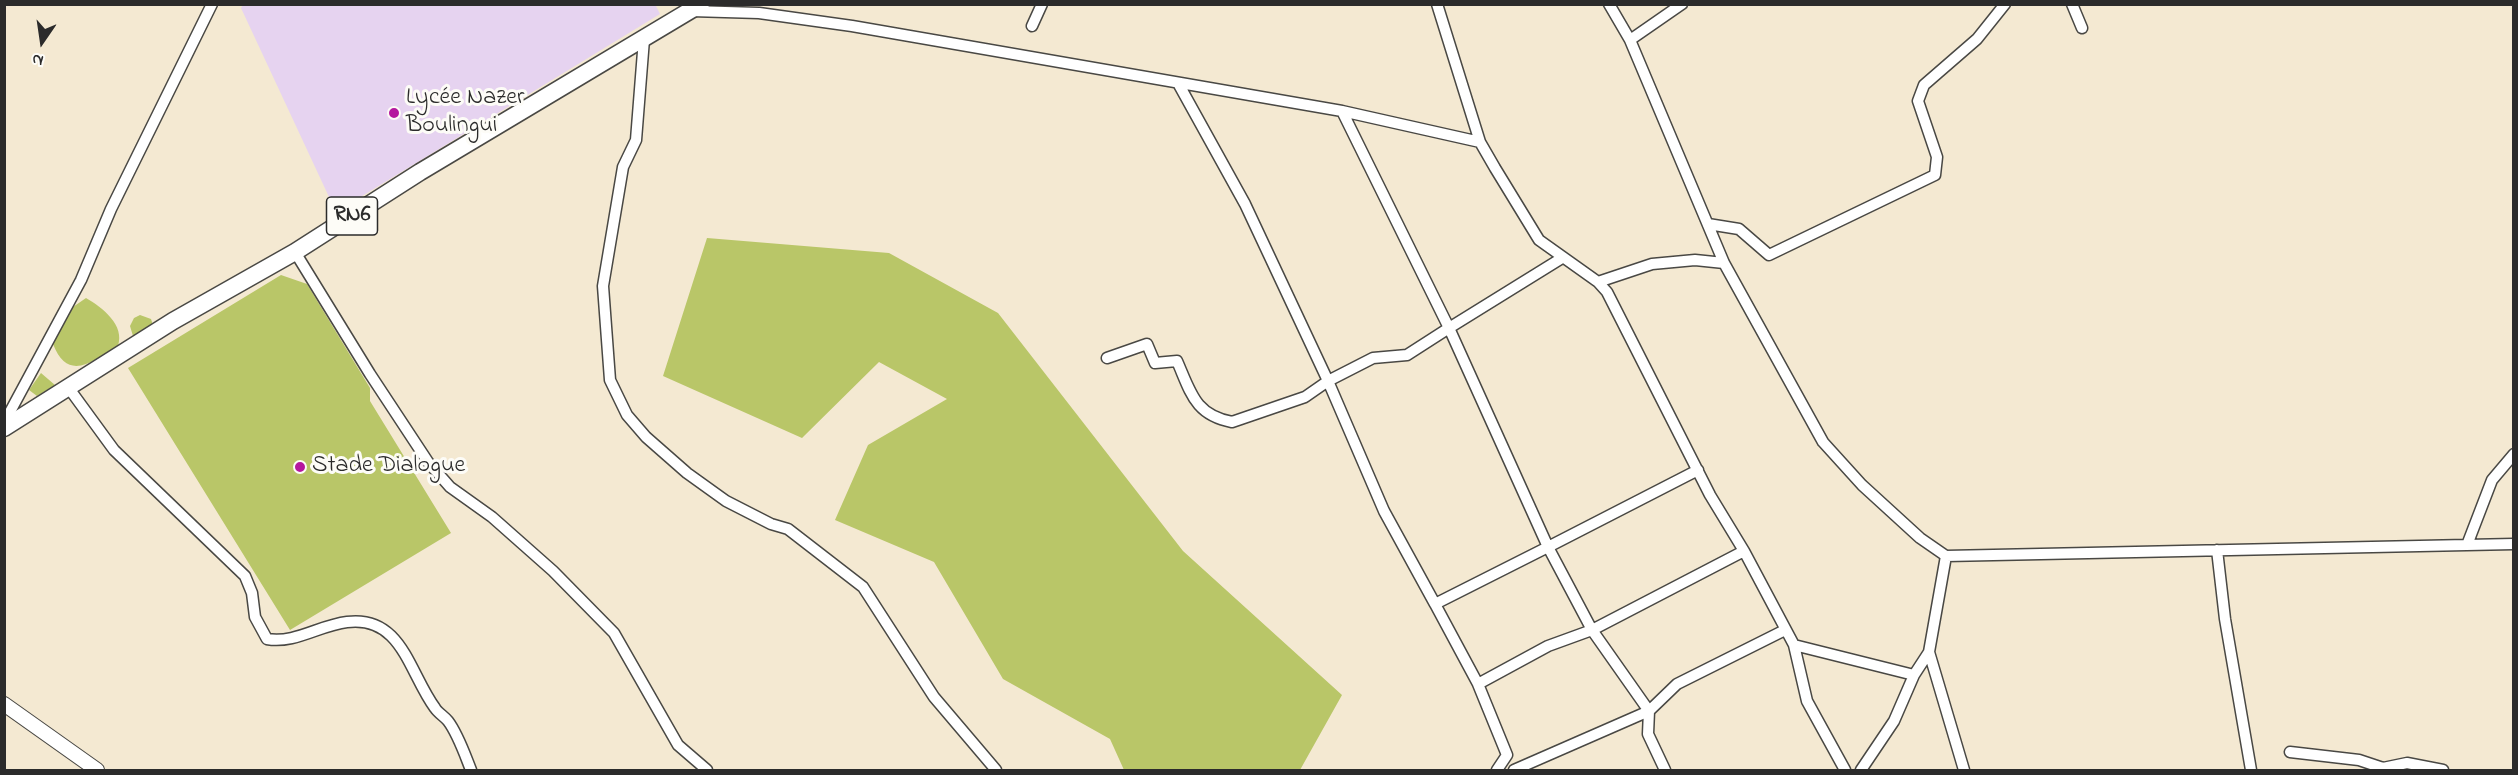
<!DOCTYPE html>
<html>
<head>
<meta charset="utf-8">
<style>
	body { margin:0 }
	#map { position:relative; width:2518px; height:775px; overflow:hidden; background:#f4e9d2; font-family:"Indie Flower",sans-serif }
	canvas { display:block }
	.frame { position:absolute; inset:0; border:6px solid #2b2b2b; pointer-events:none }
	.north { position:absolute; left:12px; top:12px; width:60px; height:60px; -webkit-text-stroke:4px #fdfcf7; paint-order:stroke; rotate:193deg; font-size:16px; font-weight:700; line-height:24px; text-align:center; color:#2b2b2b }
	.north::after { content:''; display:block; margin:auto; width:21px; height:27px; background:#2b2b2b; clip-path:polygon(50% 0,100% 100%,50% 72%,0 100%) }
</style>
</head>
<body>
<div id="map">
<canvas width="2518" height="775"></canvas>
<div class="frame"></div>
<div class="north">N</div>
</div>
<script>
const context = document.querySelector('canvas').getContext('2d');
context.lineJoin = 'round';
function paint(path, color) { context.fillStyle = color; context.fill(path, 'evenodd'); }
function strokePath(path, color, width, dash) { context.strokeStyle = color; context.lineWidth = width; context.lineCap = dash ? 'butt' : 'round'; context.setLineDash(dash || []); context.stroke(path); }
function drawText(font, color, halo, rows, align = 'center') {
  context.font = font + ' "Indie Flower",sans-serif'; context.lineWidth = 6; context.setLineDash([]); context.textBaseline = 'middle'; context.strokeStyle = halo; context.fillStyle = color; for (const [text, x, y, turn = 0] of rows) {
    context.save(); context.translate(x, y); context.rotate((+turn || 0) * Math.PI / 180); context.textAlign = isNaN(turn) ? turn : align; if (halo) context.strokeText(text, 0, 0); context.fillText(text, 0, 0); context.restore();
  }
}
const built = new Path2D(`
	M243,5L655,4L660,14L336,212L241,8Z`);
const green = new Path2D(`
	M707,238L889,253L998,313L1183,551L1342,695L1300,770H1124L1110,739L1003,679L934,562L835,520L868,445L947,399L879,362L802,438L663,376Z
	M281,275L307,284L370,388V401L451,533L290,630L128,368Z
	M86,298C103,308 125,325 118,346C93,361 68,383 53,344L73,307Z
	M140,315L151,319L153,325L133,336L130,326L134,318Z
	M41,373L55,385L37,396L29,390Z`);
const minor = new Path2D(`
	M1437,4L1480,142L1495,168L1539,240L1598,282L1607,292L1710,495L1744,551L1794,645L1807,701L1845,770
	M1609,4L1630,40L1724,263L1823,442L1862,485L1920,538L1946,556L2514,544
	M2072,4L2082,28
	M691,11L759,13L852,26L1342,111L1480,142
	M1032,26L1042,4
	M644,39L636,140L623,167L603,286L610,380L627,415L646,437L687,473L726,501L771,524L788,529L863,587L934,697L996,770
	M1630,40L1682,4
	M1342,111L1449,328L1407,355L1373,358L1328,381L1384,511L1435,604
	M1708,224L1739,229L1769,255L1935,175L1937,157L1918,101L1924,85L1977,39L2005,4
	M295,252L370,374L428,462L450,487L492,517L553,571L614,633L678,745L707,770
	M1562,258L1449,328L1548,547L1698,470
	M1598,282L1652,264L1695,260L1724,263
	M1107,358L1147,344L1155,363L1177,361C1191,393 1195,415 1232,422L1305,397L1328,381L1245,204L1178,83
	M68,387L114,450L245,576L252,593L255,617L267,639C295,644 320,625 347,622C402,615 409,673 435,708C438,713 444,716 448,721C458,734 465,755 471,770
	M4,423L81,280L111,209L212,4
	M2467,545L2492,480L2514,454
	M2217,550L2225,619L2251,770
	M1794,645L1914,675
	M1929,652L1964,770
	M1478,684L1548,646L1592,630L1649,711L1514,770
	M2290,752L2359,760L2383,768L2407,763L2443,770
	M1497,770L1507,755L1478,684L1435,604L1548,547L1592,630L1744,551
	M1665,770L1648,734L1649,711L1677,684L1785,630
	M1861,770L1894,721L1914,675L1929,652L1946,556`);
const major = new Path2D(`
	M4,704L97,770`);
const highway = new Path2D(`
	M4,428L173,321L295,252L420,172L701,4`);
const markers = [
	[394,113,6,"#b5179e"],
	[300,467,6,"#b5179e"]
];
const shields = [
	[352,216,51]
];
const shieldNames = [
	["RN6",352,216]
];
const poiNames = [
	["Lycée Nazer",406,99],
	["Boulingui",406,127],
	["Stade Dialogue",312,467]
];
paint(built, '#e6d3f0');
paint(green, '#b9c668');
strokePath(minor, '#494844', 13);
strokePath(major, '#494844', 16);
strokePath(highway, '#494844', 19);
strokePath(minor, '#fff', 10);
strokePath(major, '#fff', 14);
strokePath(highway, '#fff', 16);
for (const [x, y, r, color] of markers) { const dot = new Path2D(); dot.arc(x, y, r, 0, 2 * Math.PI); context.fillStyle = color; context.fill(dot); strokePath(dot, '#fdfcf7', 2); }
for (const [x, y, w] of shields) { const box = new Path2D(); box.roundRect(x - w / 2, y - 19, w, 38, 4.5); context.fillStyle = '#fdfcf7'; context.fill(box); strokePath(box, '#2b2b2b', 1.5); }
drawText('bold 22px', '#2b2b2b', null, shieldNames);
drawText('24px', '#2b2b2b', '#fdfcf7', poiNames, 'left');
</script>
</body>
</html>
